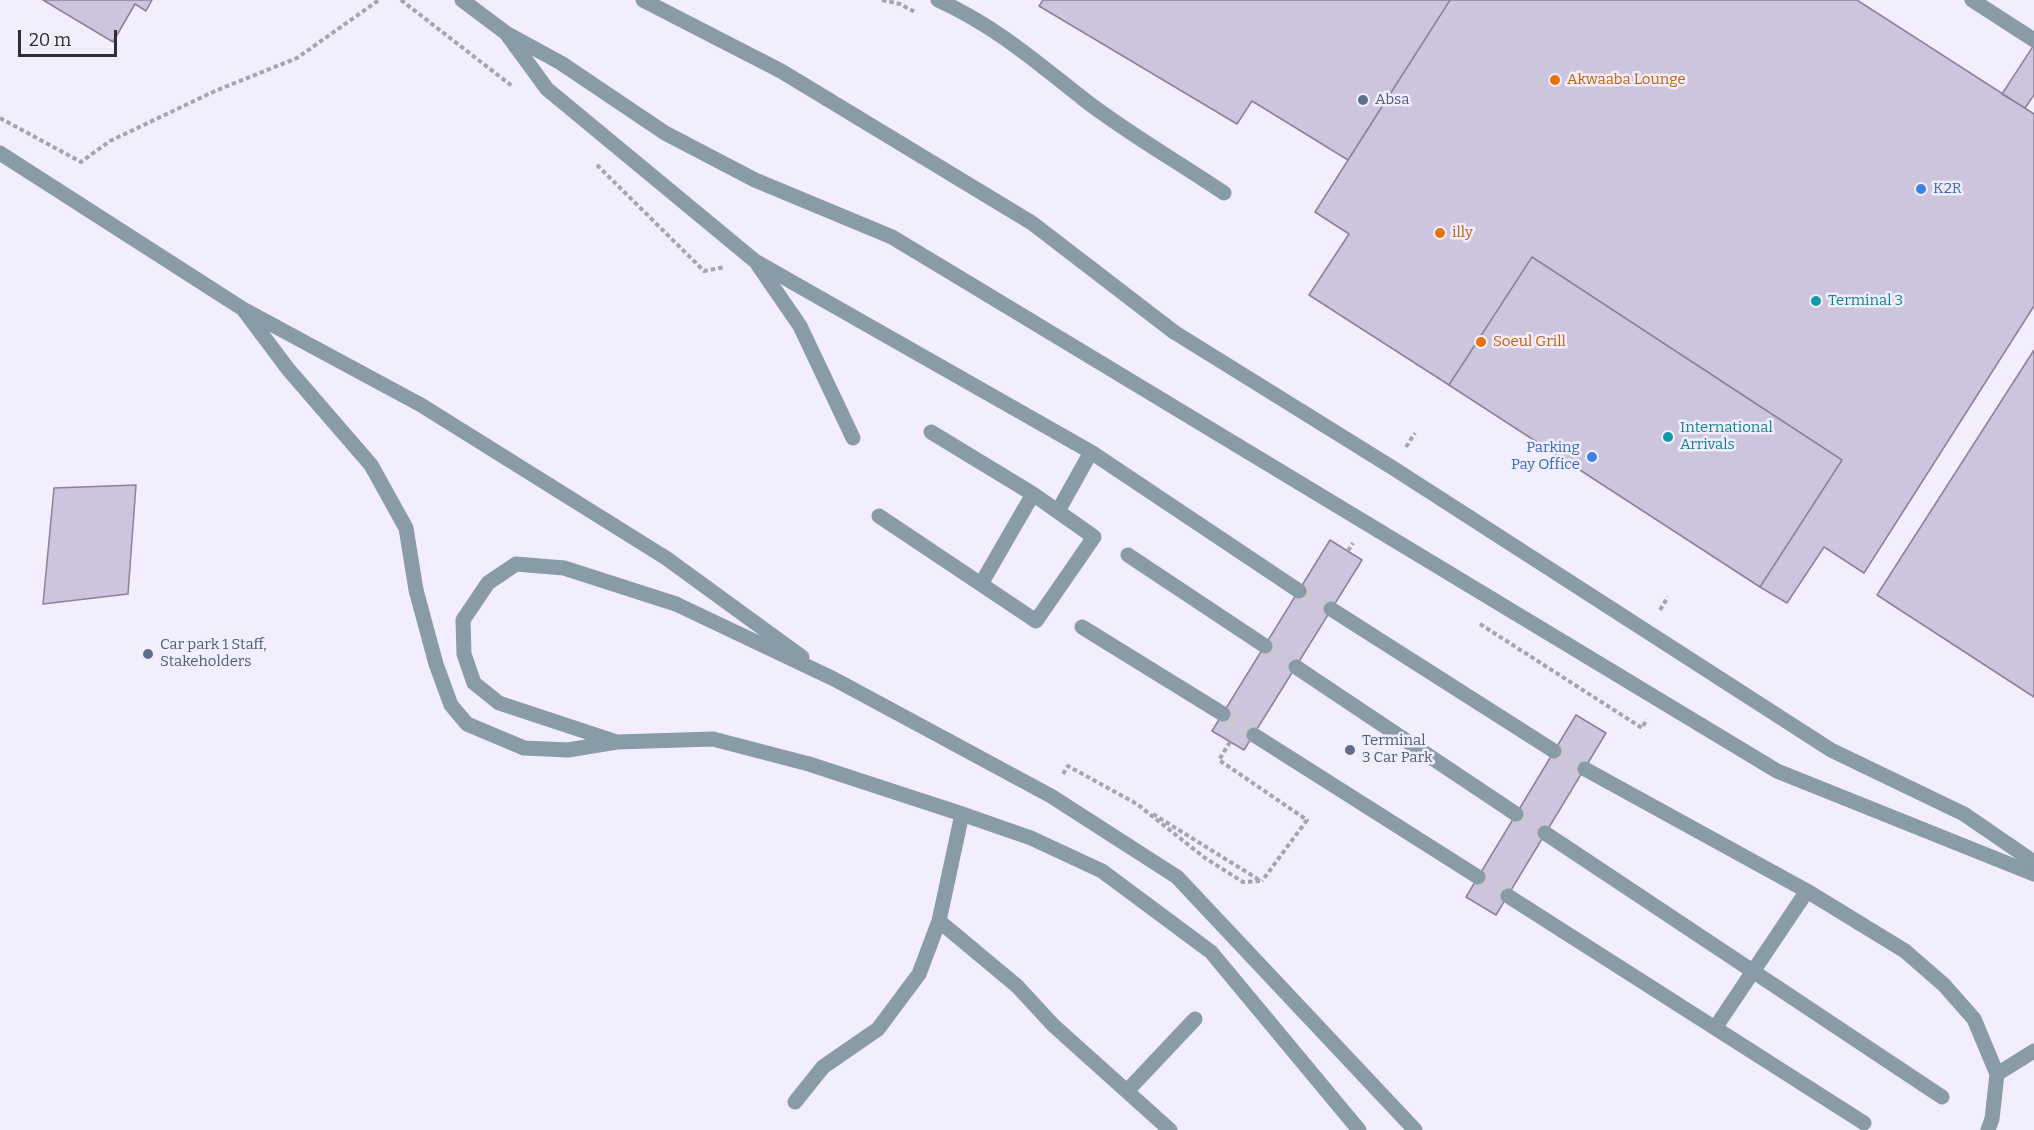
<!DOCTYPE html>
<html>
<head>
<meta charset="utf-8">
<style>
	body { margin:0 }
	#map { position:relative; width:2034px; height:1130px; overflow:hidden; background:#f3eefd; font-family:Bitter,serif }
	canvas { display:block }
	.scale { position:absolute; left:18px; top:30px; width:99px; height:27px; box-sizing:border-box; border:3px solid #302d36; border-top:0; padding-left:8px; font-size:18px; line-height:21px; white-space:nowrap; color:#302d36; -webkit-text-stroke:4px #f3eefd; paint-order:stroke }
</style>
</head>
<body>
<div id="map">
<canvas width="2034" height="1130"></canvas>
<div class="scale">20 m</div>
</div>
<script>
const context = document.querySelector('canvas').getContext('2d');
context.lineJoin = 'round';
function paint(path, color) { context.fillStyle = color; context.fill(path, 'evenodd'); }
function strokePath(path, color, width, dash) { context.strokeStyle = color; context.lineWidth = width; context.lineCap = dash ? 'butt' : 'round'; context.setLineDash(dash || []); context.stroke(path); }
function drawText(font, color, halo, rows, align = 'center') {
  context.font = font + ' Bitter,serif'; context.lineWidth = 5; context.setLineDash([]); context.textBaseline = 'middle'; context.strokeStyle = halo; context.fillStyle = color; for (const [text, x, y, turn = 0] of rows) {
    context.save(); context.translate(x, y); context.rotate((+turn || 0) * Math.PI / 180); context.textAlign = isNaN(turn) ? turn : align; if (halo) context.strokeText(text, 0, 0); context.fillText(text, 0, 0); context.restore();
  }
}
const building = new Path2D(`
	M43,0H152L146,11L135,4L113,42Z
	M1043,0H1450L1348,160L1252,101L1237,124L1039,6Z
	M1450,0H1857L2034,114V306L1864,573L1824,547L1787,603L1760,587L1842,460L1532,257L1449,385L1309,295L1349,234L1315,212Z
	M2034,45V95L2025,108L2002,94Z
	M1532,257L1842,460L1760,587L1449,385Z
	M2034,350V697L1877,595Z
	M136,485L128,594L43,604L54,488Z
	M1330,540L1362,560L1244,750L1212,731Z
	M1576,715L1606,733L1496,915L1466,897Z`);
const minorTunnel = new Path2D(`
	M1299,591L1331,609
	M1265,646L1296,667
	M1223,714L1254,735
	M1554,751L1585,769
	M1516,814L1545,833
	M1478,877L1508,896`);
const path = new Path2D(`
	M401,0L512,86
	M882,0L900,4L917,13
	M0,118L81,162L110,141L215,91L297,58L379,0
	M597,165L704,271L725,267
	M1406,447L1415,433
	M1348,551L1353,543
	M1660,610L1668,597
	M1480,624L1642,728L1647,719
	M1230,742L1219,760L1307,820L1262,881
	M1063,774L1068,766L1137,804L1205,858L1243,882L1262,881
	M1153,814L1261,881`);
const minor = new Path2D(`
	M462,0L506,33L547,89L755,261L1091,452L1299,591
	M643,0L781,71L1032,223L1174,332
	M938,0C997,27 1036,62 1086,101C1129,134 1178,162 1224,193
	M1972,0L2034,40
	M506,33L561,63L665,133L755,180L892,237L1777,771L2034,874
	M0,153L243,309L421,405L666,558L802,657
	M758,265L800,326L853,438
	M243,309L288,369L371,465L406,528L416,590L436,664L451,705L467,724L524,748L568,750L617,742L713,739L809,764L962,814L1031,838L1102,871L1211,952L1359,1130
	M1058,511L1091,452
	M879,516L1036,621L1094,537L1033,494L931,432
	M1128,555L1265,646
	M981,584L1033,494
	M1331,609L1554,751
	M1082,627L1223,714
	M1296,667L1516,814
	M1254,735L1478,877
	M614,741L499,703L474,683L464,654L463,620L488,583L516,564L564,568L676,604L834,679L1051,796L1177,877L1415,1130
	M1585,769L1807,891L1905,951L1944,985L1974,1019L1997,1074L1992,1119L1988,1130
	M1545,833L1942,1097
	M1508,896L1864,1123
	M939,921L1017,986L1053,1025L1170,1130
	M1715,1028L1807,891
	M1997,1074L2034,1051
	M1128,1090L1195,1019
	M795,1102L823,1067L878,1029L919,974L939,921L962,814`);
const minorBridge = new Path2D(`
	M1174,332L1393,468L1831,750L1964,814L2034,862`);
const markers = [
	[1555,80,6,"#e8710a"],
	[1363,100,6,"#5c6f8a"],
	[1921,189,6,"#3f7fe0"],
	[1440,233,6,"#e8710a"],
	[1816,301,6,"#0f9aa8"],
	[1481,342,6,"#e8710a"],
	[1668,437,6,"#0f9aa8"],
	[1592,457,6,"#3f7fe0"],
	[148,654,6,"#5c6f8a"],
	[1350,750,6,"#5c6f8a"]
];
const foodNames = [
	["Akwaaba Lounge",1567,80],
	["illy",1452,233],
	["Soeul Grill",1493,342]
];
const serviceNames = [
	["Absa",1375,100],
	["Car park 1 Staff,",160,645],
	["Stakeholders",160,662],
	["Terminal",1362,741],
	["3 Car Park",1362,758]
];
const shopNames = [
	["K2R",1933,189],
	["Parking",1580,448,"right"],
	["Pay Office",1580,465,"right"]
];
const cultureNames = [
	["Terminal 3",1828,301],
	["International",1680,428],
	["Arrivals",1680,445]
];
paint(building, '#cdc5dd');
strokePath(building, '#8a8299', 1.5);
strokePath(minorTunnel, '#ccc7d5', 15, [15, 8]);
strokePath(path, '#a7a3b0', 4, [4.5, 3]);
strokePath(minor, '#899ba6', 15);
strokePath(minorBridge, '#899ba6', 15);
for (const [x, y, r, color] of markers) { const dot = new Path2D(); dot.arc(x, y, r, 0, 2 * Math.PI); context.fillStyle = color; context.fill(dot); strokePath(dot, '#f3eefd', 2); }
drawText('15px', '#c56008', '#f3eefd', foodNames, 'left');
drawText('15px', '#4e5e75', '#f3eefd', serviceNames, 'left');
drawText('15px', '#366cbe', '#f3eefd', shopNames, 'left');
drawText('15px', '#0d838f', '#f3eefd', cultureNames, 'left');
</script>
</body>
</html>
